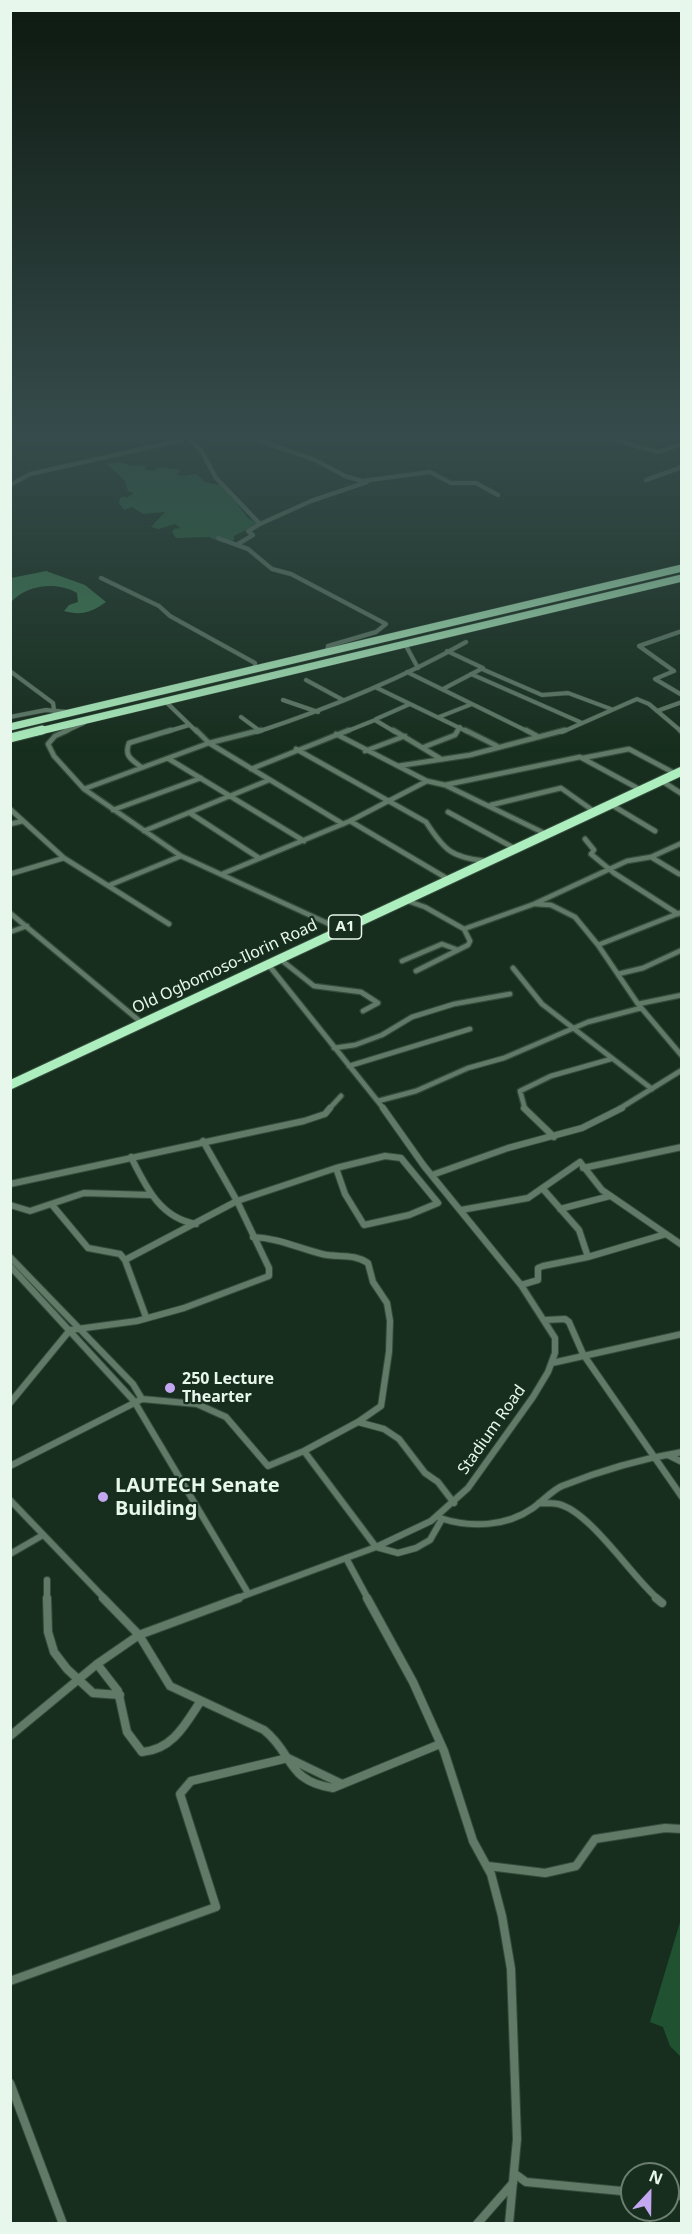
<!DOCTYPE html>
<html>
<head>
<meta charset="utf-8">
<style>
	body { margin:0 }
	#map { position:relative; width:692px; height:2234px; overflow:hidden; background:#172e1e; font-family:"Noto Sans",sans-serif }
	canvas { display:block }
	.frame { position:absolute; inset:0; border:12px solid #e8f7ec; pointer-events:none }
	.north { position:absolute; left:620px; top:2162px; width:60px; height:60px; box-sizing:border-box; background:#172e1e; border:2px solid #6b7e70; border-radius:50%; rotate:22deg; font-size:16px; font-weight:700; line-height:24px; text-align:center; color:#e8f7ec }
	.north::after { content:''; display:block; margin:auto; width:21px; height:27px; background:#c4a7f1; clip-path:polygon(50% 0,100% 100%,50% 72%,0 100%) }
</style>
</head>
<body>
<div id="map">
<canvas width="692" height="2234"></canvas>
<div class="frame"></div>
<div class="north">N</div>
</div>
<script>
const context = document.querySelector('canvas').getContext('2d');
context.lineJoin = 'round';
function paint(path, color) { context.fillStyle = color; context.fill(path, 'evenodd'); }
function strokePath(path, color, width, dash) { context.strokeStyle = color; context.lineWidth = width; context.lineCap = dash ? 'butt' : 'round'; context.setLineDash(dash || []); context.stroke(path); }
function drawText(font, color, halo, rows, align = 'center') {
  context.font = font + ' "Noto Sans",sans-serif'; context.lineWidth = 4.5; context.setLineDash([]); context.textBaseline = 'middle'; context.strokeStyle = halo; context.fillStyle = color; for (const [text, x, y, turn = 0] of rows) {
    context.save(); context.translate(x, y); context.rotate((+turn || 0) * Math.PI / 180); context.textAlign = isNaN(turn) ? turn : align; if (halo) context.strokeText(text, 0, 0); context.fillText(text, 0, 0); context.restore();
  }
}
const green = new Path2D(`
	M681,1919L682,2057H681L670,2046L663,2027L650,2022Z`);
const forest = new Path2D(`
	M119,462L131,466L146,465L145,469L153,471L159,467L181,470L177,474L182,476L196,474L205,482L223,486L248,518L258,524L234,536V540L223,543L209,537L176,538L172,532L174,529L180,528L175,524L159,529L151,527L165,512L143,514L132,507L124,510L119,503L120,498L124,496L126,498L134,493L128,491L125,481L107,464Z`);
const water = new Path2D(`
	M46,571L85,585L106,602C92,612 81,616 64,611L69,605L78,602L77,593C56,581 27,585 11,602V578Z`);
const streetFar3 = new Path2D(`
	M190,440L201,450L216,478L260,524L248,531L253,535L238,544
	M258,440L315,460L345,476L362,481L430,472L451,483H476L498,495
	M615,440L658,452L682,444
	M646,480L682,467
	M10,485L30,474L182,440
	M260,524L311,501L367,482
	M218,538L248,549L272,569L291,574L386,624L376,632L328,646L327,652
	M101,578L159,606L170,616L255,663V669
	M682,631L639,646L674,671L655,679L682,695
	M405,644L418,668
	M482,669L542,695L568,693L611,709
	M10,671L53,703L55,716
	M407,672L529,732
	M471,674L580,722
	M306,680L343,700
	M375,687L468,732
	M443,689L483,668L447,651
	M283,700L318,712
	M165,701L197,732
	M657,711L682,702
	M10,717L46,710L68,712
	M241,717L260,731
	M439,717L472,704
	M376,719L410,704
	M64,732L84,723
	M166,732L189,725
	M257,732C330,708 399,680 466,642
	M345,732L375,720L395,732
	M457,732L460,727
	M562,732L637,699L649,704L682,732`);
const streetFar2 = new Path2D(`
	M68,730L55,736L48,744L54,756L84,789L181,856L340,929
	M196,730L209,743L343,824
	M393,730L441,759
	M465,730L497,746
	M526,730L539,737
	M680,730L682,732
	M336,734L427,781L445,785L546,834
	M424,747L455,735L458,730
	M296,749L426,822C444,850 452,858 486,861
	M365,751L405,736
	M583,758L629,749L676,774
	M169,759L304,841
	M398,766L470,755L565,730
	M141,767C131,759 124,756 129,743L171,730
	M251,769L349,730
	M662,781L682,794
	M445,785L580,757L641,790
	M84,789L209,743L261,730
	M610,804L655,831
	M491,805L561,788L595,812
	M10,809L64,858L169,924
	M113,810L201,778
	M448,812L514,848
	M190,813L259,858
	M350,821L448,879
	M10,824L23,821
	M144,831L269,780
	M585,839L594,850L591,854L614,873L678,914
	M651,857L679,874
	M10,874L64,858
	M222,874L350,821L427,781
	M110,885L181,856
	M405,900L425,907L464,929L534,904L627,861L651,857L682,843
	M535,904L551,905L575,917L598,945L638,1004L682,1056
	M10,913L142,1023
	M10,932L27,926
	M598,945L682,912
	M280,959L314,986L361,992L378,1003L363,1011
	M402,961L442,944L458,950
	M267,963L384,1109
	M513,968L542,1004L652,1089
	M416,971L468,945L470,941L464,929
	M618,974L643,968L682,950
	M638,1004L682,995
	M334,1048L355,1045L382,1035L412,1017L454,1004L510,994
	M349,1066L470,1029
	M378,1101L416,1091L468,1068L504,1058L588,1022L641,1008
	M329,1109L341,1096
	M525,1109L520,1091L551,1076L611,1059
	M619,1109L682,1070`);
const streetFar1 = new Path2D(`
	M524,1108L554,1137
	M385,1156L401,1158L438,1203L409,1215L364,1225L345,1194L336,1168Z
	M131,1157C146,1187 160,1218 196,1224
	M583,1168L682,1147
	M432,1175L508,1148L582,1128L622,1108
	M10,1184L304,1121L325,1114L330,1108
	M543,1189L579,1230L588,1257
	M10,1205L30,1211L84,1193L151,1195
	M53,1206L88,1248L120,1254L125,1260L146,1317
	M560,1209L610,1196
	M461,1210L528,1198L580,1162L602,1190L682,1245
	M253,1237C278,1238 298,1248 322,1254C338,1258 353,1253 368,1263L373,1282L387,1303L390,1321L389,1352L381,1406L358,1422L304,1451L376,1547L398,1553L416,1548L430,1540L442,1519
	M10,1257L133,1384L142,1399
	M125,1260L237,1201L336,1168
	M10,1266L134,1401L248,1593
	M521,1285L538,1280V1268L543,1266L588,1257L666,1234
	M545,1320L565,1319L569,1322L583,1354L682,1497
	M552,1363L682,1334
	M10,1403L70,1330L137,1321L184,1308L269,1276V1268L237,1201L203,1141
	M358,1422L384,1429L399,1439L425,1473L438,1482L454,1503
	M668,1455L682,1462
	M10,1466L142,1399L197,1404L226,1417L268,1466L304,1451
	M10,1500L105,1599
	M539,1503C545,1503 552,1503 558,1504C590,1511 632,1577 658,1599
	M440,1518C470,1528 506,1527 533,1508C543,1501 551,1491 562,1486C602,1470 640,1459 682,1452
	M10,1554L43,1535
	M346,1558L368,1599
	M47,1580V1599
	M235,1599L376,1547L431,1521L468,1488L533,1397L548,1372L555,1353V1338L521,1285L424,1166L383,1108`);
const street = new Path2D(`
	M47,1598L48,1632L54,1652L67,1669L93,1693L120,1695
	M103,1598L139,1635L170,1686L264,1730C294,1754 286,1781 333,1788L440,1744
	M367,1598L413,1682L444,1751L473,1841L491,1874L502,1916L511,1969L517,2139L509,2224
	M656,1598L662,1603
	M97,1664L118,1691L127,1732L142,1752C172,1750 185,1725 200,1702
	M10,1736L97,1664L139,1635L239,1598
	M488,1866L545,1873L576,1866L595,1839L665,1828L682,1829
	M10,1981L216,1907L180,1794L191,1781L288,1758L342,1784
	M10,2083L63,2224
	M515,2174L526,2182L632,2192
	M668,2194L682,2196
	M477,2224L513,2183`);
const highwayFar1 = new Path2D(`
	M10,727L682,568
	M36,732L682,578`);
const highway = new Path2D(`
	M10,738L42,730
	M10,1085L682,771`);
const markers = [
	[170,1388,6,"#c4a7f1"],
	[103,1497,6,"#c4a7f1"]
];
const shields = [
	[345,927,33]
];
const shieldNames = [
	["A1",345,927]
];
const streetNames = [
	["Old Ogbomoso-Ilorin Road",225,967,-25],
	["Stadium Road",492,1430,-55]
];
const poiNames = [
	["250 Lecture",182,1379],
	["Thearter",182,1397]
];
const nearPoinames = [
	["LAUTECH Senate",115,1486],
	["Building",115,1509]
];
paint(green, '#205231');
paint(forest, '#27663d');
paint(water, '#3e7d52');
strokePath(streetFar3, '#344a3b', 5);
strokePath(streetFar2, '#344a3b', 7);
strokePath(streetFar1, '#344a3b', 8);
strokePath(street, '#344a3b', 10);
strokePath(highwayFar1, '#344a3b', 8);
strokePath(highway, '#344a3b', 11);
strokePath(streetFar3, '#607a67', 4);
strokePath(streetFar2, '#607a67', 4.5);
strokePath(streetFar1, '#607a67', 6);
strokePath(street, '#607a67', 8);
strokePath(highwayFar1, '#aceebd', 7);
strokePath(highway, '#aceebd', 9);
const sky = context.createLinearGradient(0, 0, 0, 753);
sky.addColorStop(0, '#0d1910');
sky.addColorStop(0.58, '#364c4c');
sky.addColorStop(1, '#364c4c00');
context.fillStyle = sky;
context.fillRect(0, 0, 692, 753);
for (const [x, y, r, color] of markers) { const dot = new Path2D(); dot.arc(x, y, r, 0, 2 * Math.PI); context.fillStyle = color; context.fill(dot); strokePath(dot, '#172e1e', 2); }
for (const [x, y, w] of shields) { const box = new Path2D(); box.roundRect(x - w / 2, y - 12, w, 24, 4.5); context.fillStyle = '#172e1e'; context.fill(box); strokePath(box, '#e8f7ec', 1.5); }
drawText('bold 15px', '#e8f7ec', null, shieldNames);
drawText('16px', '#e8f7ec', '#172e1e', streetNames);
drawText('bold 16px', '#e8f7ec', '#172e1e', poiNames, 'left');
drawText('bold 20px', '#e8f7ec', '#172e1e', nearPoinames, 'left');
</script>
</body>
</html>
